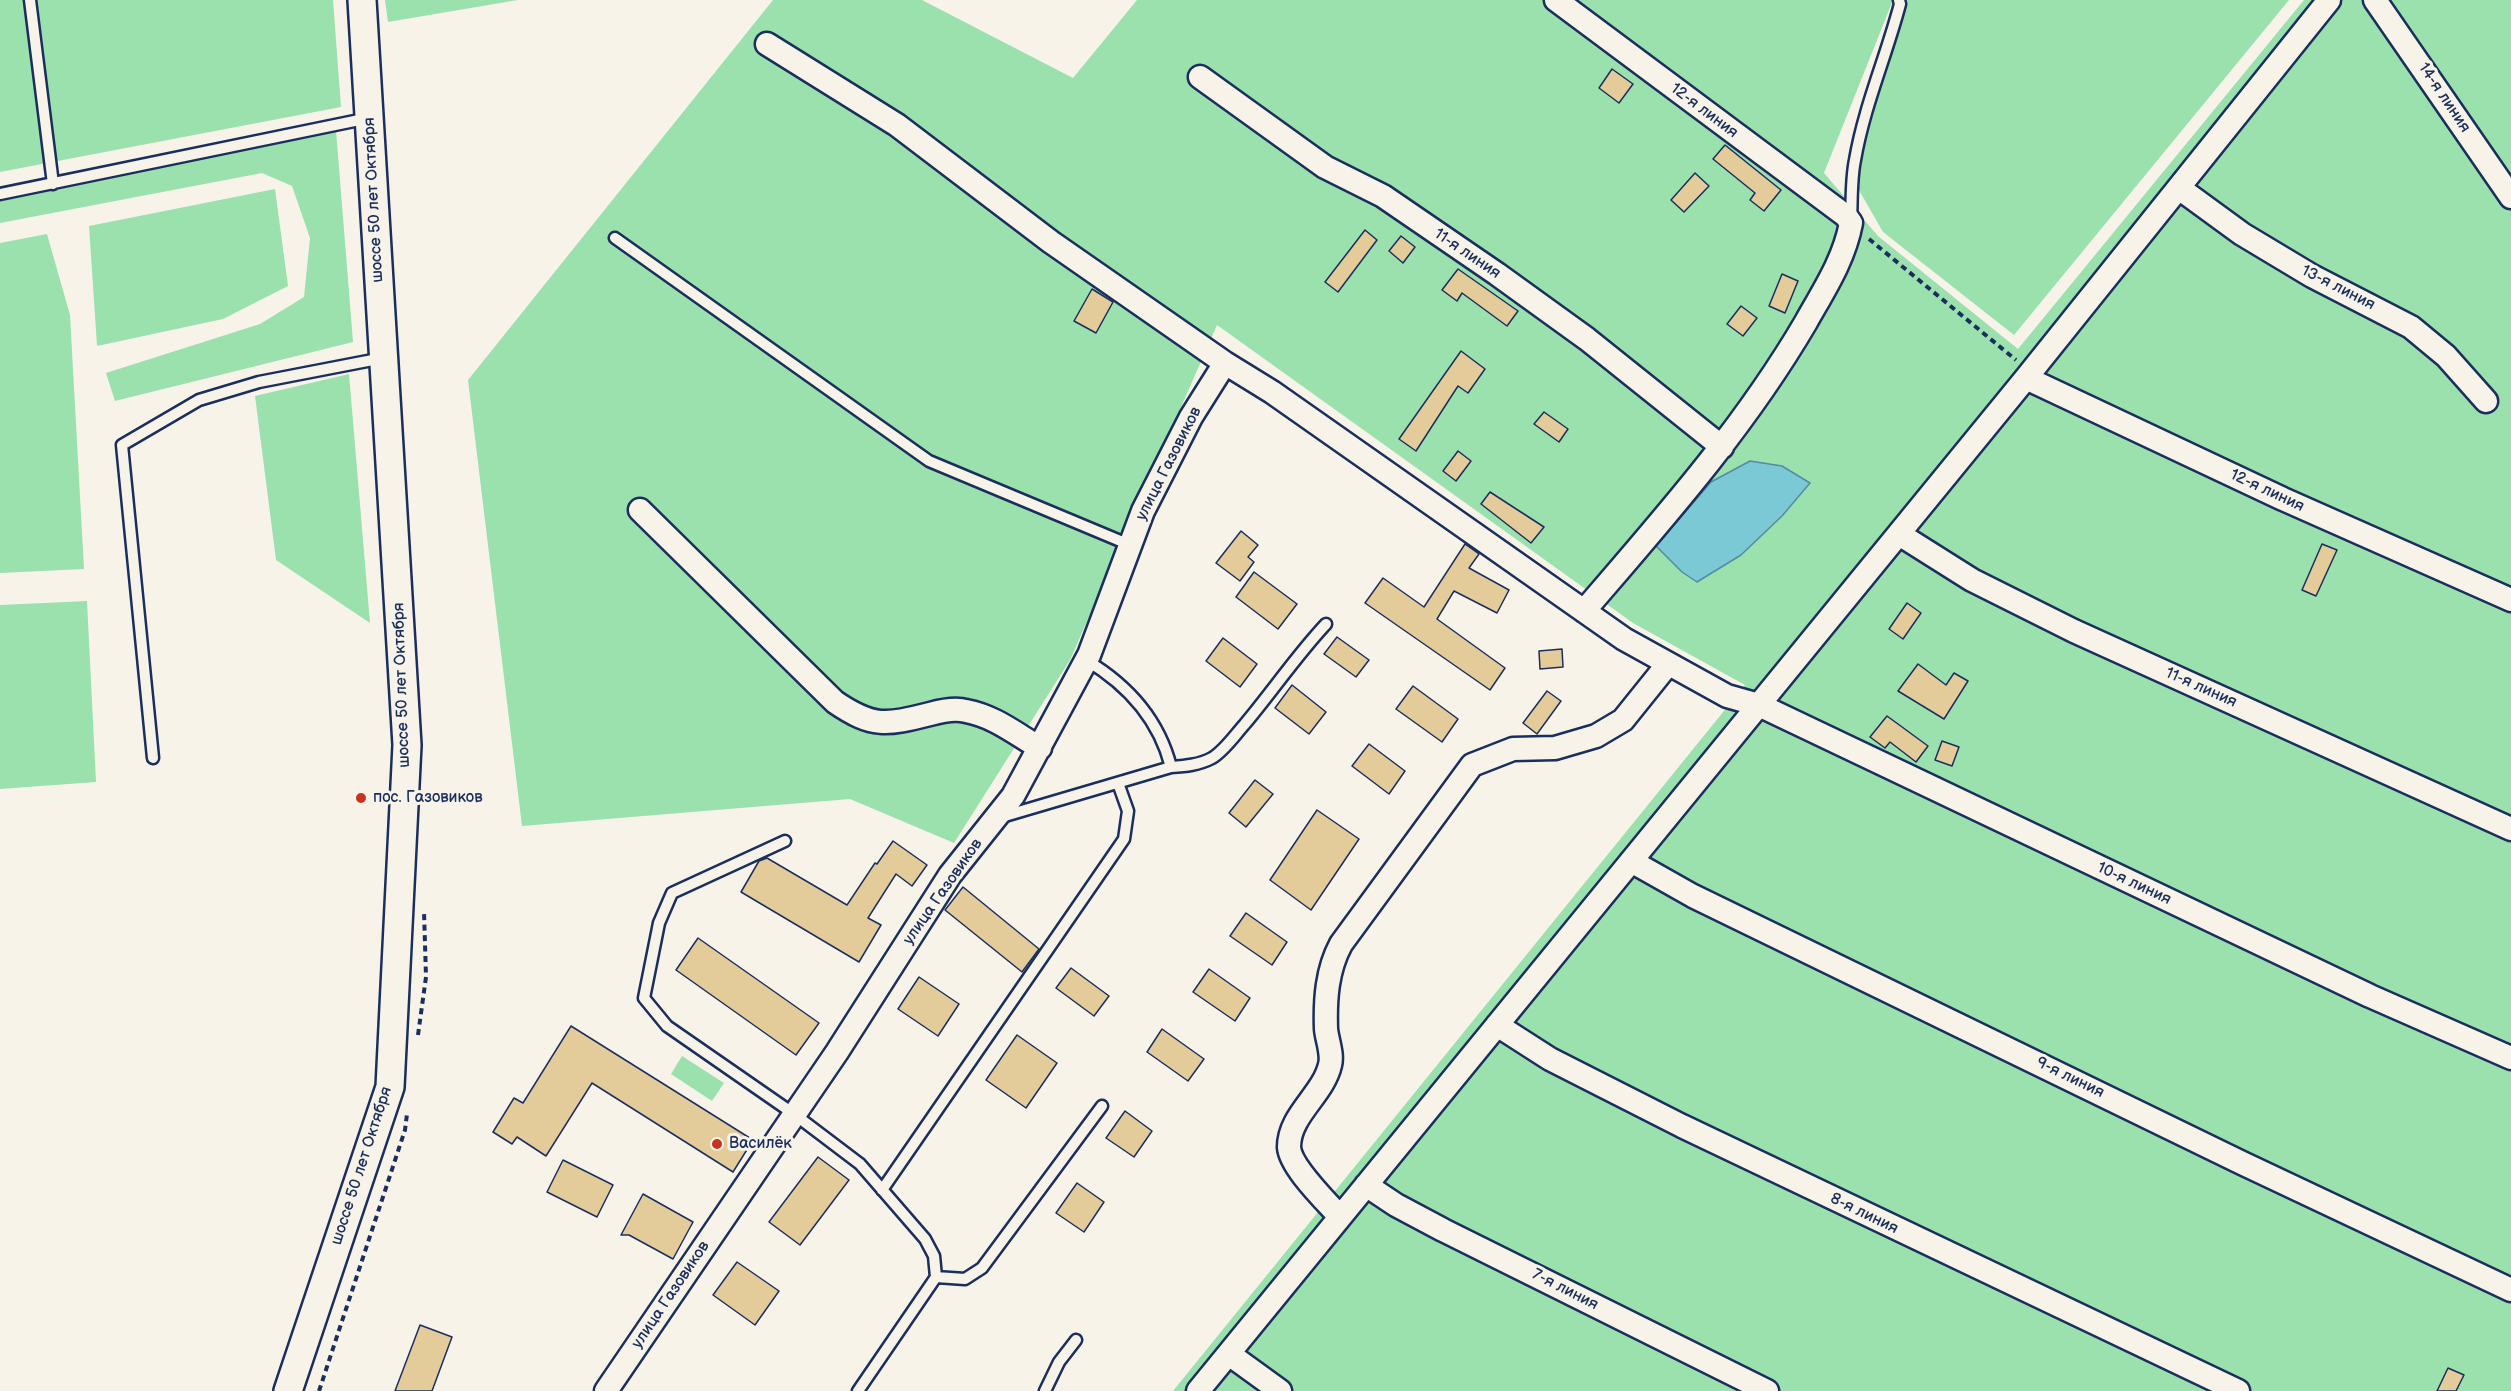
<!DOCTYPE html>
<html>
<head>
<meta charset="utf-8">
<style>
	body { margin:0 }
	canvas { display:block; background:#f7f3e8 }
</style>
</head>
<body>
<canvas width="2511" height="1391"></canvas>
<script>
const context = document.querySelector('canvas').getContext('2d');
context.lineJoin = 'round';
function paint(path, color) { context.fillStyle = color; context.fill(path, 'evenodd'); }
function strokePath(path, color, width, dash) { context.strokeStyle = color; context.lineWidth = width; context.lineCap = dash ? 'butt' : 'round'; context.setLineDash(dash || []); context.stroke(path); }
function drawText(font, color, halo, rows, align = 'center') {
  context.font = font + ' "Balsamiq Sans",sans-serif'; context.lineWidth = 6; context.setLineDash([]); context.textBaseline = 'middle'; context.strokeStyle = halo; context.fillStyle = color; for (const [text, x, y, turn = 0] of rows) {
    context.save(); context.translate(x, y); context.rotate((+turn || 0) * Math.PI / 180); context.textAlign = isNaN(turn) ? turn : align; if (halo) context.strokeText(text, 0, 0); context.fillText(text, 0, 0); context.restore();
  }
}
const green = new Path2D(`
	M0,0H333L341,107L0,172Z
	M385,0H518L388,22Z
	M773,0H922L1073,78L1137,0H1893L1824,173L1878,236L2018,349L2304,0H2511V1391H1173L1745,685L1633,623L1217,325L1070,660L954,843L850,799L522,826L468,380Z
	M1900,0H2289L2014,335L1883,232L1856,185L1878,81Z
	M336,130L353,342L115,401L106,373L260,324L304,297L310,238L292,186L262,173L0,223V193Z
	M275,189L288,286L223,319L97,346L89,226Z
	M47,234L70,315L84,569L0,573V243Z
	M349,374L370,623L276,560L255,396Z
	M87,601L96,782L0,789V605Z
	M682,1056L724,1083L712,1101L671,1074Z`);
const water = new Path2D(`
	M1750,461L1782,466L1810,483L1782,516L1741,555L1697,582L1682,572L1656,546L1711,482Z`);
const building = new Path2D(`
	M1612,69L1633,84L1619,103L1599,88Z
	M1725,145L1781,190L1764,211L1750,200L1755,193L1713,159Z
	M1695,173L1709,186L1684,212L1671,200Z
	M1365,230L1377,240L1338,292L1325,282Z
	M1401,236L1415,247L1403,263L1389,251Z
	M1458,269L1518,311L1507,326L1462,293L1457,301L1442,290Z
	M1782,274L1798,281L1785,313L1769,306Z
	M1092,289L1113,302L1096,333L1074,321Z
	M1741,306L1757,318L1743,336L1727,324Z
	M1461,351L1485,369L1468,393L1458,386L1416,451L1399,439Z
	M1544,412L1568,429L1559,442L1534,424Z
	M1458,451L1471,461L1456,481L1443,471Z
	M1490,492L1544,527L1531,543L1481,504Z
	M1241,531L1258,545L1248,557L1254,562L1240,581L1216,563Z
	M1465,544L1479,554L1469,568L1509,590L1497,613L1454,591L1437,619L1505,668L1490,690L1365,603L1383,578L1424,607Z
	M2322,544L2337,550L2316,596L2302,590Z
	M1254,572L1297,604L1278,629L1236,597Z
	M1907,603L1921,613L1903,639L1889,629Z
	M1337,637L1369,660L1356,677L1324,654Z
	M1223,638L1257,664L1240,687L1206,661Z
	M1562,649L1563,667L1540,669L1539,651Z
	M1918,664L1946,685L1954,673L1968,681L1944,719L1898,691Z
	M1292,685L1326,712L1309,734L1275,708Z
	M1413,686L1458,719L1442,742L1396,709Z
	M1547,691L1561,701L1537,734L1523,723Z
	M1887,716L1928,746L1916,762L1890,742L1885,748L1870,737Z
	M1942,741L1959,747L1952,766L1935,760Z
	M1369,744L1405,771L1389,794L1352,766Z
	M1255,780L1273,794L1246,827L1229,813Z
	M1317,810L1359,839L1311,910L1270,880Z
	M893,841L927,865L912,886L896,874L868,918L881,925L859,962L741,892L759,861L767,858L847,905L875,863L877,864Z
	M963,887L1039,949L1022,972L945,910Z
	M1246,913L1287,942L1272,965L1230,936Z
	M698,938L819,1023L796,1055L676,970Z
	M1071,968L1109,996L1094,1016L1056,988Z
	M1209,969L1250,998L1235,1021L1193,992Z
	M919,977L959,1004L938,1036L898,1009Z
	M571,1026L753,1140L733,1172L592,1083L546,1156L517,1137L512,1144L493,1132L514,1098L523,1103Z
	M1162,1029L1204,1059L1188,1081L1147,1052Z
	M1017,1035L1057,1063L1026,1108L986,1080Z
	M1125,1111L1152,1131L1134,1157L1106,1138Z
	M818,1157L849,1180L800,1245L769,1222Z
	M563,1160L613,1185L597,1217L547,1192Z
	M1077,1183L1104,1202L1084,1232L1056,1213Z
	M643,1194L693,1222L673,1259L629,1235H621Z
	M737,1262L779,1291L755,1325L713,1295Z
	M420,1325L452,1337L432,1391H395Z
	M2448,1368L2464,1375L2456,1391H2437Z`);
const path = new Path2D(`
	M1869,239L2016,360
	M418,1035L426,977L424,911
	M319,1391L405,1130L407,1114`);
const service = new Path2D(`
	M30,0L53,184
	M0,194L369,118
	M1851,220C1852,200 1851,179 1855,160C1864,107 1886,57 1900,4L1899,0
	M615,238L929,461L1130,545
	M1086,660C1128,685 1159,720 1171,767
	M153,758L122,445L199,400L259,382L383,358
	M998,818L1171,767C1185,766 1199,765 1212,758C1224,751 1235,735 1244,725C1272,692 1296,656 1326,624
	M785,841L672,893L659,923L644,998L667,1026L794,1114L860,1164L925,1239L934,1256L936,1277L858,1391
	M882,1190L1124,839L1128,811L1118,783
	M936,1277L965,1279L982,1268L1102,1106
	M1045,1391L1059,1362L1076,1340`);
const minor = new Path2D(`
	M1556,0L1846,216L1851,223C1844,260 1824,290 1806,322C1744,428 1664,518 1584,611
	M2375,0L2511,197
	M767,44L897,125L1051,242L1225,363L1272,392L1624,639L1727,696L1759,705L2370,996L2511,1058
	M1200,77L1325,167L1383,196L1497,274L1587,339L1722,447
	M2179,188L2242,234L2312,276L2411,327L2446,356L2486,401
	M2026,378L2283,499L2511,600
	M640,510L835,702C873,728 886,725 930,714C941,711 955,708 966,711C994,716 1016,734 1040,748
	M1899,534L1972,580L2074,631L2511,829
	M1631,861L1693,896L2242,1163L2511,1290
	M1497,1025L1550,1059L1682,1126L2238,1391
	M1366,1185L1396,1205L1443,1230L1767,1391
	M1340,1217C1327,1202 1290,1167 1289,1147C1289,1115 1323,1095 1330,1065C1333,1054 1327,1040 1326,1029C1325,999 1327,970 1341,944L1472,765L1513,749L1555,748L1596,736L1623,720L1668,664
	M1229,1354L1280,1391
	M606,1391L837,1052L950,875L1013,796L1089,655L1143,511L1191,417L1225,363
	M1198,1391L2026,378L2329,0`);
const tertiary = new Path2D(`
	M288,1391L390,1087L407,745L362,0`);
const markers = [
	[361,798,6,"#c8321e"],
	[717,1144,6,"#c8321e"]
];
const streetNames = [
	["14-я линия",2444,98,56],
	["12-я линия",1704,111,37],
	["шоссе 50 лет Октября",374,200,-93],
	["11-я линия",1467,254,34],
	["13-я линия",2338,288,27],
	["улица Газовиков",1169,464,-63],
	["12-я линия",2267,491,25],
	["шоссе 50 лет Октября",402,685,-92],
	["11-я линия",2201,688,24],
	["10-я линия",2134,884,25],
	["улица Газовиков",943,892,-55],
	["9-я линия",2070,1078,26],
	["шоссе 50 лет Октября",362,1166,-72],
	["8-я линия",1864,1214,26],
	["7-я линия",1565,1290,27],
	["улица Газовиков",671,1295,-56]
];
const poiNames = [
	["пос. Газовиков",373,798],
	["Василёк",729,1144]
];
paint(green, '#9be1ae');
paint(water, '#7ac9d5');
strokePath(water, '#548ba5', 1.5);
paint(building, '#e4cb9a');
strokePath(building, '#1b2f5e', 1.5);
strokePath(service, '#1b2f5e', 15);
strokePath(minor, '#1b2f5e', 27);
strokePath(tertiary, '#1b2f5e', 32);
strokePath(path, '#1b2f5e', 4, [6, 4.5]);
strokePath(service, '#f7f3e8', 10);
strokePath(minor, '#f7f3e8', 22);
strokePath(tertiary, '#f7f3e8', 27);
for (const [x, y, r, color] of markers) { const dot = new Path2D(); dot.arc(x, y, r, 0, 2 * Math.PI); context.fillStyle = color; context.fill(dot); strokePath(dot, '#f7f3e8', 2); }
drawText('16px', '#1b2f5e', '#f7f3e8', streetNames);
drawText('16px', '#1b2f5e', '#f7f3e8', poiNames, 'left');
</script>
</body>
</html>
